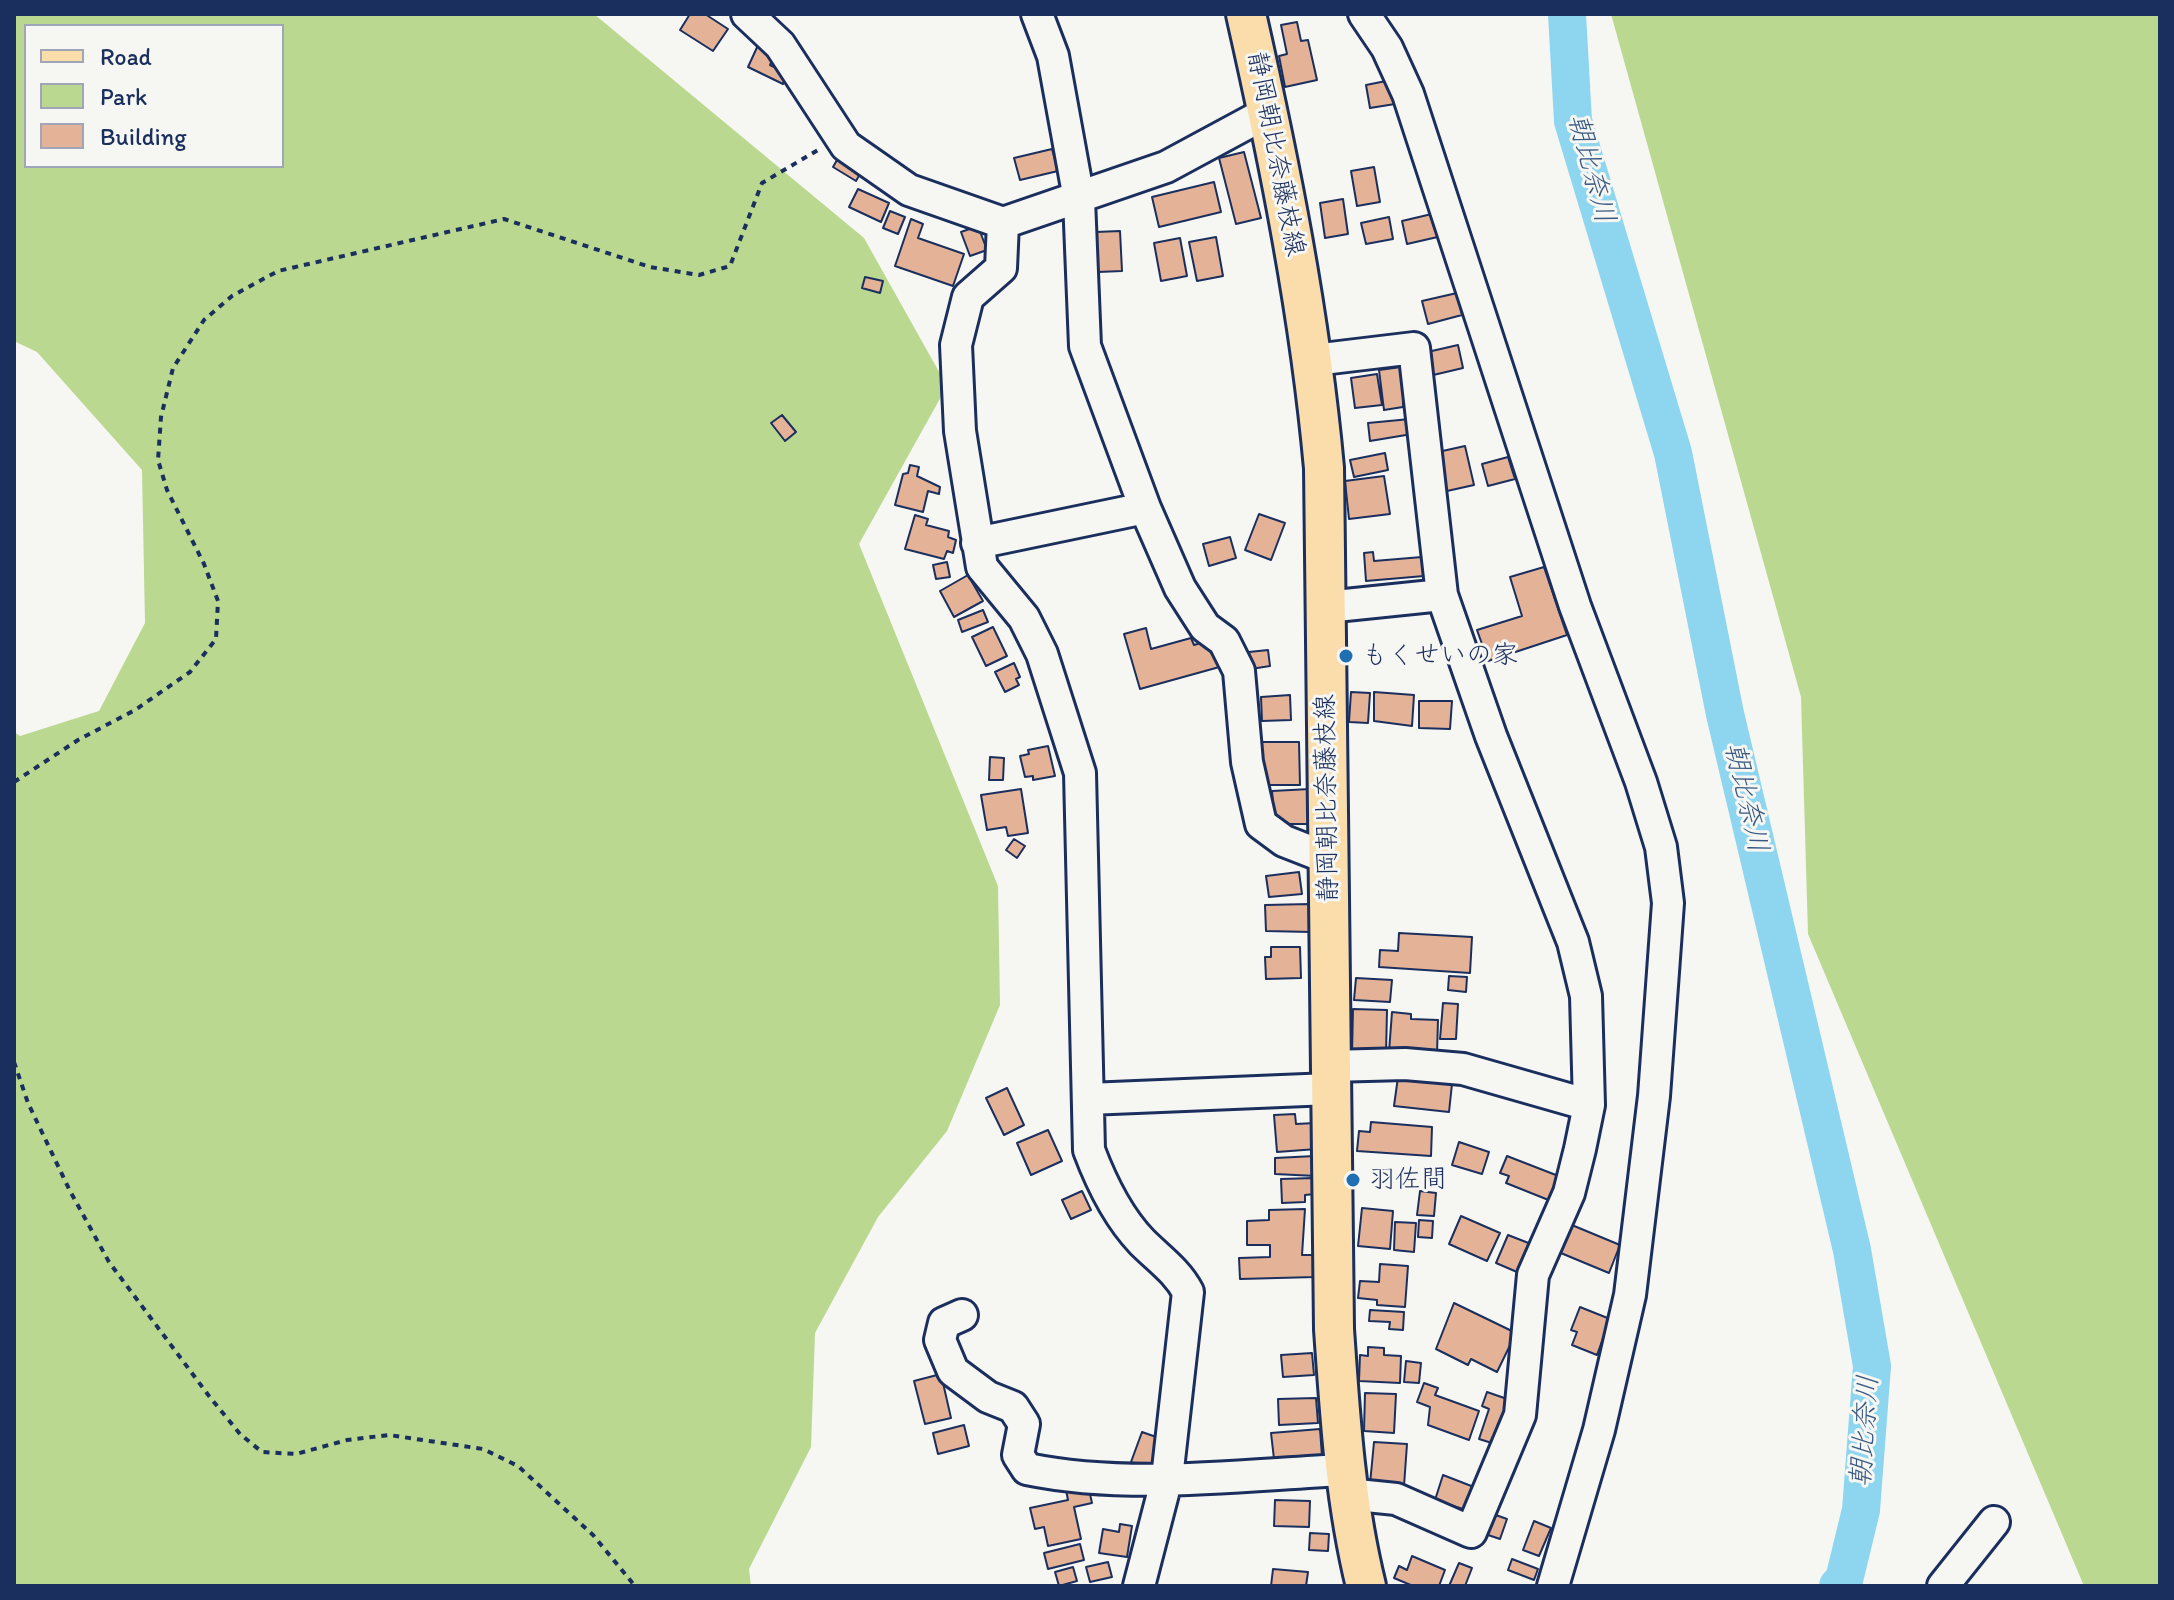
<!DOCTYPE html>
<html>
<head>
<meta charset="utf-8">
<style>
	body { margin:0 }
	#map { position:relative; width:2174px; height:1600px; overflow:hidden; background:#f6f6f2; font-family:Itim,sans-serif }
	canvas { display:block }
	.frame { position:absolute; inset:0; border:16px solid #1b2f5e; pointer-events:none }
	.legend { position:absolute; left:24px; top:24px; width:260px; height:144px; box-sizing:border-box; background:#f6f6f2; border:2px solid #9ea6b7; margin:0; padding:10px 14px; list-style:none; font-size:24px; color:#1b2f5e }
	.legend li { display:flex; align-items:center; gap:16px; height:40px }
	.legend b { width:40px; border:2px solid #9ea6b7 }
</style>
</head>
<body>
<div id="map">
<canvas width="2174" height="1600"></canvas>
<div class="frame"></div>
<ul class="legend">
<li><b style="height:10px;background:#faddab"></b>Road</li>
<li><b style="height:22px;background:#bad890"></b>Park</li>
<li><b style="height:22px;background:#e4b296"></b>Building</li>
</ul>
</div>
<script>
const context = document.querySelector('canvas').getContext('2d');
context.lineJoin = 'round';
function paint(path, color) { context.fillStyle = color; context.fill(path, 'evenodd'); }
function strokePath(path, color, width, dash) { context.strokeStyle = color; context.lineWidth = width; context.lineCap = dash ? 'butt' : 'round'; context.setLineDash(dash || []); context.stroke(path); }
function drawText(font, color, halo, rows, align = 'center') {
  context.font = font + ' Itim,"Klee One",sans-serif'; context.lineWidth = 6; context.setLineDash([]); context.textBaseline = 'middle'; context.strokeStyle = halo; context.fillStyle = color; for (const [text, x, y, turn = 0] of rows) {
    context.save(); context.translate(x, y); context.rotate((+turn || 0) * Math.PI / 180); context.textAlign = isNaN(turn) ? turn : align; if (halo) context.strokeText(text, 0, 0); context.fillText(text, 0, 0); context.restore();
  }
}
const green = new Path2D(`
	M14,14H594L864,238L947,386L859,544L998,886L1000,1005L947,1131L878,1217L815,1333L811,1447L749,1569L751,1586H14V732L20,736L99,711L145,623L142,470L37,352L14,341ZM26,26H282V166H26Z
	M1611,14H2160V1586H2084L1808,934L1801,697Z`);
const river = new Path2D(`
	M1567,14L1573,121L1673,453L1725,714L1852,1250L1872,1366L1861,1510L1844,1580L1838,1586`);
const building = new Path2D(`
	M690,14H705L728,29L713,51L680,30Z
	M1297,22L1301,41L1308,40L1317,80L1285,87L1279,56L1287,54L1281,25Z
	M759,43L767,47L764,53L774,57L770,65L788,74L783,84L748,67Z
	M1391,80L1395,104L1370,108L1366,85Z
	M1052,149L1058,171L1020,180L1014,158Z
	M1244,152L1261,218L1236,224L1219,158Z
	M837,160L860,174L856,181L833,167Z
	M1374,167L1380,202L1357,206L1351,171Z
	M1214,182L1221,212L1159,227L1152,197Z
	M858,189L889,203L881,222L849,207Z
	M1343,199L1348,234L1325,238L1320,203Z
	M890,211L905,217L898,234L883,228Z
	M1436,213L1442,236L1407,244L1402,221Z
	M1389,217L1393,239L1366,244L1361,223Z
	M911,219L923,224L918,238L964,254L953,286L895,266Z
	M978,226L987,250L970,256L961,232Z
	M1120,231L1122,271L1098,272L1096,232Z
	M1216,237L1223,276L1197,281L1189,242Z
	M1180,238L1187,276L1161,281L1154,243Z
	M865,277L883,281L880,293L862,288Z
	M1457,293L1462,315L1428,324L1422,301Z
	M1458,345L1463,368L1429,376L1423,353Z
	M1401,367L1402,376H1405L1403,407L1384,410L1379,370Z
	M1377,374L1382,405L1355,408L1351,378Z
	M782,415L796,432L785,441L771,423Z
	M1410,419L1412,434L1370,441L1368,423Z
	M1465,446L1474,485L1447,491L1438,452Z
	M1385,453L1388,470L1354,477L1350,460Z
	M1508,457L1515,479L1488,486L1482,464Z
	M910,465L919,467L917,476L940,487L939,494L928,491L923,512L895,505L903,474L908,473Z
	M1384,476L1390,514L1349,519L1345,481Z
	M1259,514L1285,523L1271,560L1245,550Z
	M915,515L928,519L926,525L949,531L948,537L956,540L953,553L947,551L944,559L905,549Z
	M1230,537L1236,558L1209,566L1203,544Z
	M1373,552L1374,561L1422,557L1424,576L1366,581L1364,553Z
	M947,562L950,577L936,579L933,565Z
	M1544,567L1567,635L1488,661L1477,630L1522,616L1510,577Z
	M968,575L983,601L954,617L940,591Z
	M983,610L988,622L962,632L958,620Z
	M993,627L1007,656L986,666L972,637Z
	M1146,628L1151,649L1191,638L1194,645L1208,641L1223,666L1140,689L1124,634Z
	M1268,650L1270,666L1251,669L1249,652Z
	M1014,663L1020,677L1016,679L1019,685L1005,692L995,672Z
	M1351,692L1370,693L1368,723L1349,722Z
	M1374,692L1414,695L1412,726L1374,721Z
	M1290,695L1291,720L1262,721L1261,697Z
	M1419,701H1452L1450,729L1419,728Z
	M1262,742H1299L1300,785H1262Z
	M1048,746L1055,776L1033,780V776L1025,777L1020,756L1029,754L1028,750Z
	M990,757L1004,758L1003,780H989Z
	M1021,789L1028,833L1008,836L1006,827L987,830L981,795Z
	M1310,789L1311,824H1275L1272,791Z
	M1014,839L1025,846L1017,858L1006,850Z
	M1299,872L1302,894L1269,897L1266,876Z
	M1310,904L1311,932L1266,931L1265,905Z
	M1399,933L1472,937L1470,973L1379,967L1380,950L1398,951Z
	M1271,947H1300L1301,978L1266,979L1265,957H1271Z
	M1449,976L1467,977L1466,992L1448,990Z
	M1356,978L1392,980L1390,1002L1354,1000Z
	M1443,1003L1458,1004L1456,1039H1440Z
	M1353,1009L1387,1010L1386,1054H1352Z
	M1392,1012L1411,1014V1019L1438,1020L1437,1054L1389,1052Z
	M1398,1077L1452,1084L1449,1112L1394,1106Z
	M1007,1088L1024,1125L1004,1135L986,1098Z
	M1295,1114L1296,1124L1315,1123L1317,1149L1277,1152L1274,1115Z
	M1371,1122L1432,1127L1431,1156L1357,1151L1359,1131L1370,1132Z
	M1048,1130L1062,1161L1031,1175L1017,1143Z
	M1459,1142L1489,1152L1482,1174L1452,1165Z
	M1315,1156L1316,1176L1275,1174V1158Z
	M1507,1156L1561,1177L1551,1201L1506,1183L1509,1176L1500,1173Z
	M1314,1178L1315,1194L1305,1195V1202L1282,1203L1281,1179Z
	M1082,1191L1091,1210L1071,1219L1062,1200Z
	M1420,1191L1436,1193L1434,1216L1417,1215Z
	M1362,1208L1393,1211L1390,1249L1358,1246Z
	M1305,1209L1302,1255H1315V1277L1240,1279L1239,1258L1270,1257V1245H1247V1221L1269,1220V1210Z
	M1461,1216L1500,1233L1487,1261L1449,1244Z
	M1419,1220L1433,1221L1432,1238L1418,1237Z
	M1395,1222L1416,1223L1414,1252L1394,1250Z
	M1567,1223L1620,1245L1609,1273L1556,1251Z
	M1508,1235L1531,1244L1517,1272L1496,1263Z
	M1380,1264L1408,1266L1405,1307L1377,1305V1300L1358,1298L1360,1281L1379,1282Z
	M1454,1303L1516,1333L1497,1372L1471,1359L1468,1365L1436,1349Z
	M1580,1307L1610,1319L1597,1355L1572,1345L1577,1332L1571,1330Z
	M1370,1310L1404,1312L1403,1330L1389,1329L1390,1322L1369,1321Z
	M1368,1347L1384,1348V1355L1401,1356L1400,1383L1359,1381L1360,1355L1368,1356Z
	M1312,1353L1314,1375L1283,1377L1281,1355Z
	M1406,1361L1421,1363L1419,1383L1404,1382Z
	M941,1374L951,1418L925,1424L914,1381Z
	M1424,1383L1438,1388L1435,1395L1479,1411L1469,1440L1428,1425L1430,1407L1417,1402Z
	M1487,1392L1510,1400L1495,1444L1479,1439L1489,1409L1482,1406Z
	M1365,1393L1396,1394L1394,1433L1364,1431Z
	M1316,1398L1318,1423L1279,1425L1278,1399Z
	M964,1425L969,1446L938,1454L933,1433Z
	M1320,1429L1322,1456L1274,1459L1271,1433Z
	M1142,1432L1162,1439L1151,1469L1131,1462Z
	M1374,1442L1407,1444L1404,1486L1370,1484Z
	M1443,1475L1479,1489L1472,1512L1435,1500Z
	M1088,1485L1092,1503L1074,1507L1081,1539L1048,1546L1044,1527L1035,1529L1030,1508L1068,1500L1066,1490Z
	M1275,1500L1310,1501L1309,1527L1274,1526Z
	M1493,1514L1507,1519L1500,1539L1485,1534Z
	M1534,1521L1551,1528L1539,1556L1523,1550Z
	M1120,1524L1132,1526L1127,1557L1099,1553L1103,1529L1119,1532Z
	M1310,1533L1329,1534L1328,1551L1309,1550Z
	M1080,1544L1084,1560L1048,1569L1044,1553Z
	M1412,1556L1445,1570L1439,1586H1413L1394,1578L1399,1566L1407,1570Z
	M1512,1559L1538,1569L1534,1580L1508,1570Z
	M1108,1562L1112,1577L1090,1582L1086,1567Z
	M1459,1563L1472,1568L1465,1586H1449Z
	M1073,1567L1077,1581L1059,1586L1055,1572Z
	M1273,1569L1308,1572L1306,1586H1271Z`);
const path = new Path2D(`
	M14,782L78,740L135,710L190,672L216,639L218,601L204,564L167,490L158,460L161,417L173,368L204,320L232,296L278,271L504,219L650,267L699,275L730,266L762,183L818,150
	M14,1062L28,1103L70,1191L109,1262L209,1396L240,1434L262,1452L296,1454L347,1440L389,1435L483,1449L518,1466L593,1535L635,1586`);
const minor = new Path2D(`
	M747,14L780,45L846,146L909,190L1003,223L1166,167L1268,112
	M1037,14L1053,56L1079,199L1085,346L1145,508L1180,588L1205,627L1224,641L1239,671L1247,762L1261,824L1284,841L1330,859
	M1364,14L1387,48L1408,94L1575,606L1641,782L1661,847L1668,903L1654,1096L1630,1295L1599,1430L1553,1586
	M1003,223L1001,268L968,297L956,345L960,431L982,567L1024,618L1042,654L1080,773L1089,1150C1101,1182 1118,1217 1142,1242C1159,1259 1177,1271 1188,1292L1167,1478L1139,1586
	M1314,360L1414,348L1442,595L1491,736L1573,942L1586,996L1589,1105L1580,1149L1569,1193L1533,1275L1520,1415L1471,1532L1396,1499L1347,1494
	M977,543L1145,508
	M1326,607L1442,595
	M1330,1066L1405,1064L1463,1069L1589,1105
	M1088,1099L1330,1089
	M962,1315L944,1323L940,1340L953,1371L988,1397L1013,1407L1024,1424L1018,1455L1027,1469C1129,1490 1241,1475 1344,1470
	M1943,1586L1994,1522`);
const major = new Path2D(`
	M1246,14C1280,164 1310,315 1324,468L1334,1329C1340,1416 1345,1501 1366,1586`);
const markers = [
	[1346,656,8,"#1f6fb2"],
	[1353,1180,8,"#1f6fb2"]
];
const streetNames = [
	["静岡朝比奈藤枝線",1275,154,79],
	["静岡朝比奈藤枝線",1328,798,-91]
];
const poiNames = [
	["もくせいの家",1362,656],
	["羽佐間",1369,1180]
];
const waterNames = [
	["朝比奈川",1590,169,75],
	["朝比奈川",1745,798,77],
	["朝比奈川",1866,1431,-86]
];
paint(green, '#bad890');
strokePath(river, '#8ed6ef', 38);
paint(building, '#e4b296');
strokePath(building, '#1b2f5e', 2);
strokePath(minor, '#1b2f5e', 36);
strokePath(major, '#1b2f5e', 44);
strokePath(path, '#1b2f5e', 4, [6, 6]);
strokePath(minor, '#f6f6f2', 30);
strokePath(major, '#faddab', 38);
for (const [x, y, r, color] of markers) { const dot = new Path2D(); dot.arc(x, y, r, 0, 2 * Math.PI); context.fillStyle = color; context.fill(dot); strokePath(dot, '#f6f6f2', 3); }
drawText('26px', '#1b2f5e', '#f6f6f2', streetNames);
drawText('26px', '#1b2f5e', '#f6f6f2', poiNames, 'left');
drawText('italic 28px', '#385982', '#f6f6f2', waterNames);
</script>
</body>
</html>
